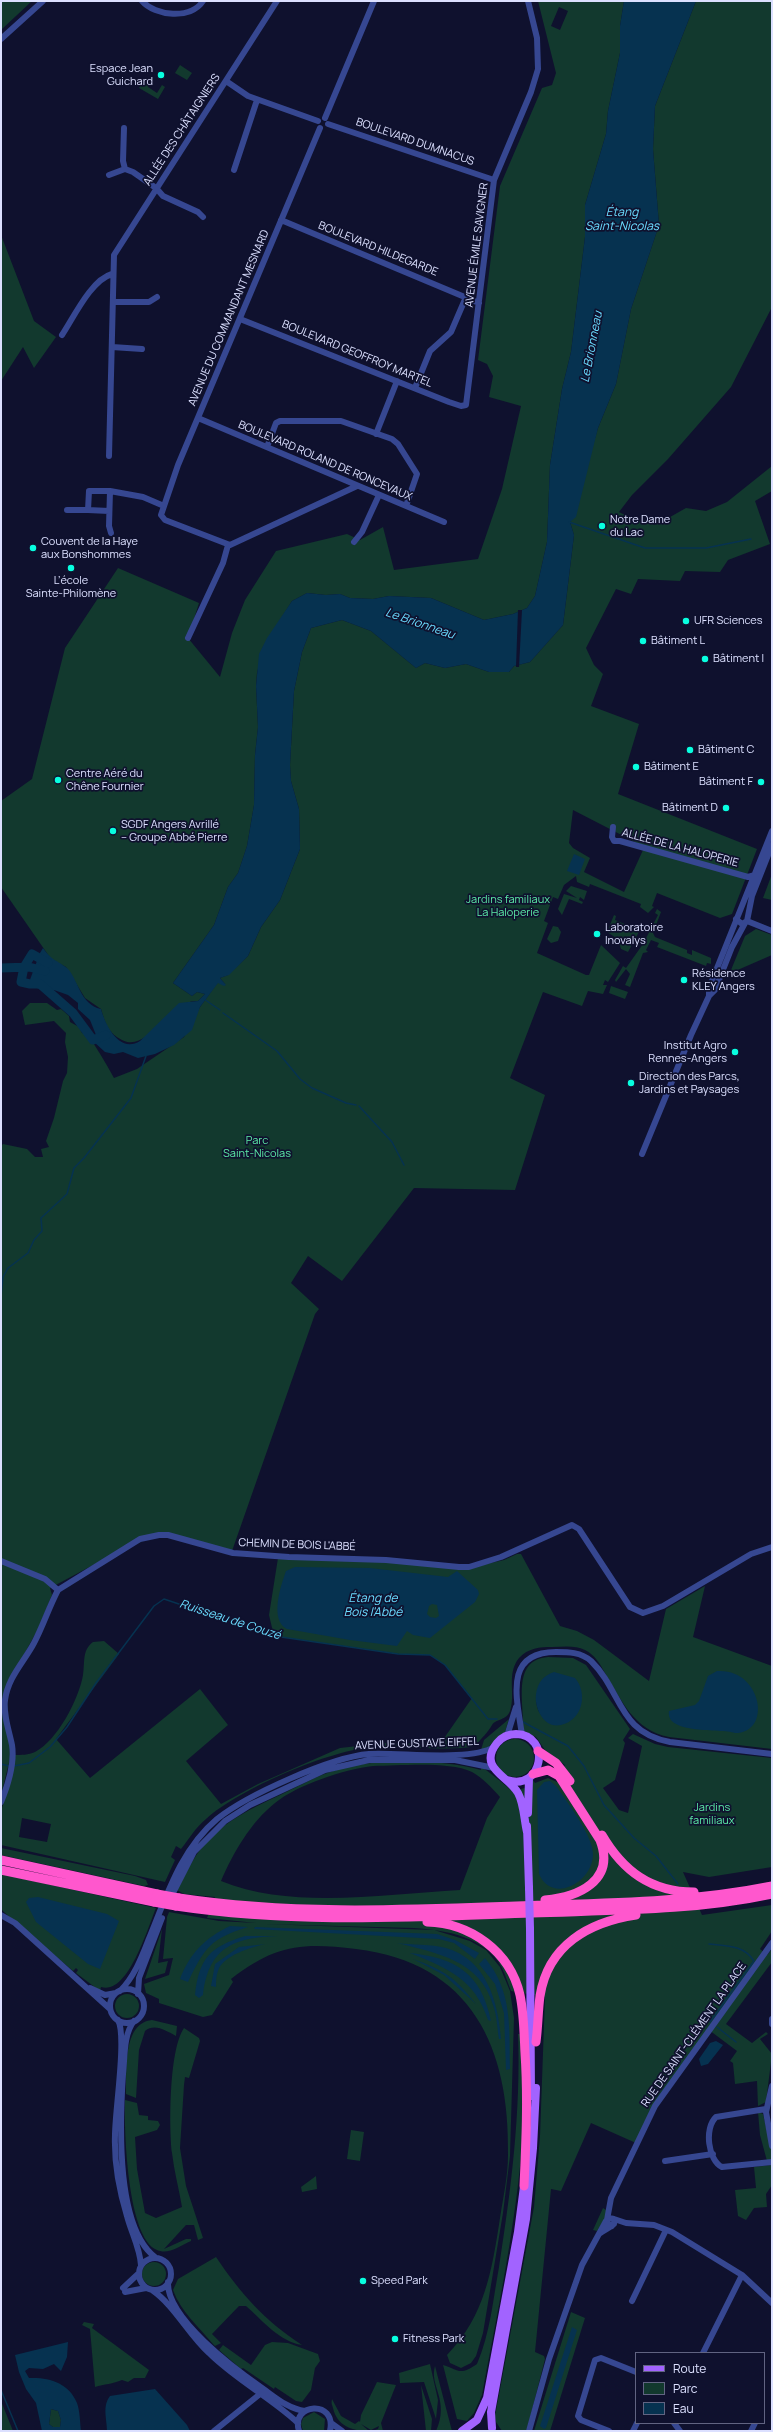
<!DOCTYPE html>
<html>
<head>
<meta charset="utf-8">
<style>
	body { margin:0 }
	#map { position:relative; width:773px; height:2432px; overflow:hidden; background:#0f112e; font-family:Manrope,sans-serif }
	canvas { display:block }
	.frame { position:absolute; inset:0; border:2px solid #dce0ff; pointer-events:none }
	.legend { position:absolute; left:635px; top:2352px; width:130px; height:72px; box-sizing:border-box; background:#0f112e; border:1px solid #616482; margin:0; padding:5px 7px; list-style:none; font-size:12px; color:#dce0ff }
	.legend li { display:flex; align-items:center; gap:8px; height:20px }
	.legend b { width:20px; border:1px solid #616482 }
</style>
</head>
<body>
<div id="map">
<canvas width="773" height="2432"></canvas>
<div class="frame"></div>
<ul class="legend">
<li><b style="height:5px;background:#a263ff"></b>Route</li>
<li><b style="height:11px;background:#12392e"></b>Parc</li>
<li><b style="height:11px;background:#063250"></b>Eau</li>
</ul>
</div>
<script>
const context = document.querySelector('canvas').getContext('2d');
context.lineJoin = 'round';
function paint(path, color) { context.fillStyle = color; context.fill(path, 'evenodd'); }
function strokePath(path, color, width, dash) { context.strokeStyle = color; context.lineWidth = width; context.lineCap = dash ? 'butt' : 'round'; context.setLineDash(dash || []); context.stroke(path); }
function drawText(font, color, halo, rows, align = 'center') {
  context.font = font + ' Manrope,sans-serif'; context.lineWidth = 3.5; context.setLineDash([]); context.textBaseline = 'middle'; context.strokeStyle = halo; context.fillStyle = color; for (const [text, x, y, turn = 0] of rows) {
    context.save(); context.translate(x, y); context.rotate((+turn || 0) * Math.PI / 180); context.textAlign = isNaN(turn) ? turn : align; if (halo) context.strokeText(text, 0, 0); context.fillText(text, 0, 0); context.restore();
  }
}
const green = new Path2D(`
	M1,1H32L1,30Z
	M538,1H624L620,26V53L608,111L606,134L585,205V237L571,352L562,389L550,465L547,542L535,596L527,608L513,614L484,620L431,598L389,596L373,599L350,598L340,594L326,595L307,593L292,601L263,647L257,673L256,686L258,727L255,755L254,805L247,846L238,873L228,887L214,925L173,983L192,996L197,992L205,994L198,1001C167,999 149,1054 122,1040C108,1033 105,1023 101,1009L85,998L66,967L51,959L1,887V801L32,779L65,648L118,568L199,603L188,638L220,677L232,633L245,600L276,551L347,534L360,540L383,527L394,570L478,559L502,489L521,406L489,397L493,376L487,364L478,360L500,186L542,88L552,85L556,73ZM559,7L568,11L560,30L551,26Z
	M696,1H772V307L731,387L668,459L632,495L619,512L635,520L663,521L686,508L706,511L727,502L772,466V491L755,501L770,544L728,560L720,572L685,571L680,581L638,579L631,594L616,589L586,648L594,665L603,674L591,706L639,724L618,794L757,849L732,914L720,918L657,893L652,906L654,907L648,913L640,907L641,904L590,884L589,887L577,882L576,876L564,885L558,899L553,897L544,921L548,923L537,953L586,975H589L601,945L620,963L608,982L605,980L603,985H607L603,994L588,991L582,1006L543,992L510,1078L545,1095L515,1190L414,1188L342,1281L308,1256L291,1283L319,1309L315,1314L232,1551L161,1533L110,1556L50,1588L52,1595L38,1629L6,1687L11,1755L1,1795V1146L3,1144L27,1149L35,1157H43L41,1149L49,1147L46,1141L54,1118L63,1081L67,1073L68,1057L65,1042L66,1033L54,1021L25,1025L22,1011L30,1003H47L57,1010L61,1009L69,1016L70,1022L79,1027L82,1033L87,1034C97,1048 105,1062 114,1078L137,1069L184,1037L200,1007L218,982L225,984L220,978L228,975L248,956L261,927L280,900L300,849L299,809L291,781L290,765L294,691L302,652L311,628L342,620L371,631L416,668L425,663L445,668L466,664L489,672H509L514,666L530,662L563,625L574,535L570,522L598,428L616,384L631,309L659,225L653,149L655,106ZM573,810L639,844L643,850L624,892L584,872L590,858L573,848L569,843Z
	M180,65L192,73L187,80L175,73Z
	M145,78L149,81L148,87L157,93L162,85L165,87L158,99L139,88Z
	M1,235L34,321L56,337L34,368L23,347L1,381Z
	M772,874V900L763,898Z
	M571,886L587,891L584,900L580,897L579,900L583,902L582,904L569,899L562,915L558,909L564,894L577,898L566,891Z
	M657,909L661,912L653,933L655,937L687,950V953L692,955V950L711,958V964L707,963L706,966L657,947L659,943L651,940L646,950L648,952L643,953L630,987L625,985L630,974L626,969L616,982L615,980L623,966L626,968L643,944L658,915L655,913Z
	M614,915L616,916L615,920L632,927L634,924L641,928L628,952L621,949L618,939L607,932Z
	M553,926L558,927L561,932L558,941L551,943L547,939Z
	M756,929L772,935V955L733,972L731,970L745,936Z
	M611,986L628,992L625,999L609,993Z
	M517,1554H521L560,1626L577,1631L594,1640L649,1681L666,1609L705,1586L693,1637L772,1666V1749L669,1737C634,1730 622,1701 605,1673C600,1664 595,1655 585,1650C575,1645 563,1647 552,1647C540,1647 528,1648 519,1658C506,1674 516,1694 510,1711C506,1721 497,1718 492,1725C489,1731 481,1739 475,1746C450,1752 403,1745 375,1747C331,1749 239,1789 206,1819C196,1827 189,1839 181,1849L176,1846L171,1857L175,1860L165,1882L1,1845V1811L12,1774L14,1755C22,1755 28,1755 35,1752C57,1741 79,1699 83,1675C85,1662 82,1650 93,1642L104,1641L119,1654L56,1739L90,1778L200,1689L228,1725L186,1761L221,1804L258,1784L340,1748L385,1743L440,1744L472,1698L445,1665L430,1655H406L274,1636L269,1615L278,1558L338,1559L469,1568L504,1560ZM22,1818L51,1824L47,1842L19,1837Z
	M548,1657L573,1658L586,1665L630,1729L623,1740L625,1743L615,1780L603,1788L619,1810L628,1813L642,1746L628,1738L633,1734L655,1744L668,1747L772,1758V1867L709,1877L683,1872L702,1915L772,1905V1931L760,1949L767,1955L772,1949V1962L726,2024L752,2043L766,2032L768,2034L760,2039L772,2054L766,2102L758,2106L757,2081L735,2084L733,2063L730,2061L737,2051L709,2030L682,2066L636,2143L591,2123L561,2191L551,2189L535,2352L544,2356L545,2359L528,2426L526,2431H502L496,2422L495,2416L534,2207L540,2136L545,1997L511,1991C508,1984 506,1976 502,1968C487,1937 445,1930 414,1928L264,1924L434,1930L470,1941L486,1950L500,1967L510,1991L514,2018L510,2156L503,2213L483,2333L476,2356L471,2363L461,2368L450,2363L447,2355C485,2316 492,2270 500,2218C503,2198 508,2176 508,2155C510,2048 472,1963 356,1949C301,1942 275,1945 231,1979L233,1982L212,2015L203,2017L159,2003V1999L146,1993L144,1984L169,1975L173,1958L163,1959L167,1917L169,1912L219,1921L256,1923L207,1918L215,1897L184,1894L177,1890C186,1873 194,1856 207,1841C227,1820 252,1808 278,1796C297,1787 316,1776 336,1770C375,1758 442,1759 481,1770V1767C486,1769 508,1787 513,1792L530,1786L533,1780L535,1783L548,1778L557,1782L565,1765L545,1750L536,1737L524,1731L523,1725C524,1701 512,1660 548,1657ZM536,1695L552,1723C539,1716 536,1709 536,1695ZM373,1766C400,1766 448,1761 472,1772C483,1778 492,1788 500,1797L487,1818L460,1890C385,1894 292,1910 221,1881C233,1853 251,1822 275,1803C297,1785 345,1769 373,1766Z
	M509,1719L505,1732L488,1747L481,1750L484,1740Z
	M496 1758a19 19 0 1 1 38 0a19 19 0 1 1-38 0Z
	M1,1848L135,1876L146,1880L148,1885L144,1886L1,1855Z
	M1,1874L156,1908C148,1927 128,1996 101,1987L100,1991L76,1973L78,1970L76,1968L73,1971L5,1913L1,1909Z
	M162,1929L158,1963L168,1961L165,1973L145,1979Z
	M115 2006a12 12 0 1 1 24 0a12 12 0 1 1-24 0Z
	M152,2020L177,2026L176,2036C166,2031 155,2023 145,2031L139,2050L136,2098L126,2094C127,2072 122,2023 152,2020Z
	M184,2028L199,2038L200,2041L189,2078L185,2077L184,2085L180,2148L186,2186L203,2238L198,2240L194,2225H186L164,2249L186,2239H191V2241C180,2246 168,2255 157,2250C127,2238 124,2128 125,2100L137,2103L139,2115L148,2116V2120L158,2121L160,2125L157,2130L135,2137L137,2169L145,2213L156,2218L182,2207C179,2189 174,2171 172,2153C169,2125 169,2050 184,2028Z
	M518,2034H521C523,2052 526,2071 525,2089C523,2192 501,2294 482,2395L474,2413L467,2421L457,2419L443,2365C458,2369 459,2377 477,2364C490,2334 493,2300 499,2267C511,2190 521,2112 518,2034Z
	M758,2112L763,2114L772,2153V2159L767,2161L760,2135Z
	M351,2130L364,2132L360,2161L347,2159Z
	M772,2165V2185L766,2194L767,2207L754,2208L746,2220L738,2216L735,2190L756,2188L754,2167Z
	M316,2176L317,2189L302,2192L301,2187Z
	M603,2208L606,2210V2217L597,2231L593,2230Z
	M216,2257C241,2294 264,2320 302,2345C280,2342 262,2320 246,2306H239L212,2334L221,2343L215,2346L213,2344C198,2326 181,2312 173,2290L178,2279Z
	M142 2274a12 12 0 1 1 24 0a12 12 0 1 1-24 0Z
	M571,2312L585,2318L550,2431H534Z
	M84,2322L94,2324L92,2328L149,2370L145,2378H134L128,2382L122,2380C113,2384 104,2384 95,2387L90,2329L82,2325Z
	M272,2342L288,2343L318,2354L320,2361L315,2368L311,2390L302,2402L296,2401L275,2387L274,2389L243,2368L241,2369L219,2350L223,2345L251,2365L265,2345Z
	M430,2364L438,2400L436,2419L424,2382L400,2383L399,2373Z
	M435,2366L452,2431H436C450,2400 429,2386 435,2366Z
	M377,2382L396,2385L381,2423L383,2431H372L378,2429L379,2426L371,2430L361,2424L369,2431C352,2431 337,2426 333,2408C332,2404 331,2404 332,2399L341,2416L355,2424L359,2421L360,2422L361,2415Z
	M421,2385L432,2419L431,2431H426Z
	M1,2401L13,2431H1Z
	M51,2409L58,2411L61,2420L60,2427H53L49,2424Z
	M314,2412L325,2419L324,2431H303L301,2424L303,2418Z`);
const water = new Path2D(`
	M624,1H696L655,106L653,149L659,225L631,309L616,384L598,428L576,517L570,522L574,535L563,625L530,662L514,666L509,672H489L466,664L445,668L425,663L416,668L371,631L342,620L311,628L302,652L294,691L290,765L291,781L299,809L300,849L280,900L261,927L248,956L229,975L220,978L226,985L224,986L218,983L200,1007L192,1030L174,1045L155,1054L138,1058L123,1052L114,1054L105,1052L94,1042L96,1035L90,1020L78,1009V1003L68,995L54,990V994L28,985L40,953L43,948C52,961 57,960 67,968C78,978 80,1005 101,1009C105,1024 119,1054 140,1041L179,1003L198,1001L205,994L197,992L192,996L173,983L214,925L228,887L238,873L247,846L254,805L255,755L258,727L256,686L259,654L267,638L292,601L307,593L326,595L340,594L350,598L373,599L389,596L431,598L484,620L513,614L527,608L535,596L547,542L550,465L562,389L571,352L585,237V205L606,134L608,111L620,53V26Z
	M574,854L585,859L579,875L567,871Z
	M295,1567L370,1568L448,1577L457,1571L478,1590L479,1594L475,1602L430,1638L413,1635L407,1631L397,1646L350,1640L287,1629C269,1620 281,1585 286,1571ZM432,1604L437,1605L439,1616L436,1618L430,1617L427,1614L429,1606Z
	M717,1671C762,1668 773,1733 735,1733C721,1728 665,1735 669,1711L695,1705L699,1701L708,1676Z
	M554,1672L575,1678C588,1693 583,1720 561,1725C544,1729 534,1708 536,1694C538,1682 543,1676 554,1672Z
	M550,1781L556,1786C567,1802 594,1837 593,1855C592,1883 552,1904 539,1874L537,1790L544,1782Z
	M38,1897L107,1914L119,1921L100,1969L88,1964L36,1922L26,1902L29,1898Z
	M230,1926L248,1927C210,1939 205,1947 188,1982L180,1979C190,1953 205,1938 230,1926Z
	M255,1927L437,1934L455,1940L479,1953L475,1959L454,1943L439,1939L254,1929Z
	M245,1936H282C236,1937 209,1945 203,1995L199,1998L195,1995C199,1958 210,1947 245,1936Z
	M397,1943C412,1945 431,1944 446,1948C487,1960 498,2002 501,2039H499C497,2028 497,2015 493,2005C480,1960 436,1953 397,1943Z
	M266,1944C252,1947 223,1955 218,1971C216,1976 216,1982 216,1987L211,1986L215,1964L239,1947Z
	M410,1953C456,1958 481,1973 491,2021L488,2020C475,1979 447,1968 410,1953Z
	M485,1958C513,1992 509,2028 510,2069L506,2070L504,2013L495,1984L479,1964Z
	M413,1959C446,1971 454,1977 476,2004L444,1975Z
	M716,2041L723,2045L708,2064L701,2066L699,2059L710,2043Z
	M572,2327L577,2330L546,2428L544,2429L540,2426Z
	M68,2342L67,2357L61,2371L54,2364L43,2369L29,2368L25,2371L29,2378C49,2377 69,2383 77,2403C80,2411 80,2423 81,2431H42L36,2403L26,2389L19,2372L15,2355ZM51,2409L58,2411L61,2420L60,2427H53L49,2424Z
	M155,2389L187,2425L190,2431H107C107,2419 102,2406 110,2396Z`);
const pier = new Path2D(`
	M518,610H522L519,667H516Z`);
const stream = new Path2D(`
	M569,522L645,548H706L751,539
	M204,999L220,1010
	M223,1013L277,1051L300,1079L312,1088L346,1103L356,1105
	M359,1106L392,1142L404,1165
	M1,1296L3,1277L8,1268L28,1253L34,1240L42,1231L41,1218L67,1194L74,1168L84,1158L131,1098L146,1056
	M523,1722L568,1746L584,1766L604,1805L634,1838L656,1856L678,1884
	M1,1764L9,1766
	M14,1766L29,1763L50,1747L67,1727L96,1683L154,1606L164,1599L274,1636L398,1654L430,1655L445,1665L488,1719H497
	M709,1944C727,1946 744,1945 754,1961L710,2022
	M717,2027L736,2042
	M1,2390L18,2431`);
const river = new Path2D(`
	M48,963L32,954L24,967L21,982L30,984H40L73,1013L93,1040L106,1035
	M1,968L29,967L45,971`);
const minor = new Path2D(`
	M142,1C155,16 191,20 203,1
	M1,39L43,1
	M226,81L248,96L318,121
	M325,118L374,1
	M328,124L494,180
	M124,128L123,161L125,169L133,172L156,188L163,196L198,212L203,217
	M320,128L178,465L161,515L165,520L230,545L357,486
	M234,170L257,100
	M109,175L125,169
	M281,220L479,303
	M113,302H149L157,297
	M240,319L449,402L461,406L466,405L494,180L531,92L538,69L537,38L528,1
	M62,335C74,317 91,280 112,274
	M112,347L142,349
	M415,388L430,351L451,332L466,297
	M198,418L444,522
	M376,434L397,381
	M267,447L276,423L280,421H341L392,439L398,444L417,474L406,506
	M109,456L114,255L277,1
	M67,510H88L89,491H110
	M88,510L109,511
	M111,533L109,526L110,491L143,497L164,506
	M354,542L362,532L379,495
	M188,638L223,563L228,545
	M613,827L612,837L614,841H620L748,877L755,875
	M736,919L742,924L747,921L752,896L772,845
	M747,921L772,931
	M709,996V988L772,831
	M642,1154L691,1035L709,996L715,990L732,947L745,923
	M1,1561L45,1579L58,1590
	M522,1735C517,1699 503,1652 556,1652C568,1652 581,1652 591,1661C622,1691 618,1733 670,1742L772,1754
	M507,1736L516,1707
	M1,1802C8,1785 15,1764 12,1745C9,1730 3,1715 5,1700C8,1677 24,1662 34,1643C43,1626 49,1607 58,1590L140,1539L159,1535H168L233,1553L289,1557L386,1560L459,1567H469L501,1557L572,1525L579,1529L630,1607L643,1613L663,1606L751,1554L772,1547
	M170,1899L194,1852L225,1821L250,1805L325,1770L369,1760H455L494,1768
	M1,1915L15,1923L110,2009
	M90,1988L105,1995L116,1993
	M110 2006a17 17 0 1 1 34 0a17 17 0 1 1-34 0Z
	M120,1991C134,1977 141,1959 148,1941C166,1898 180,1850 217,1819C247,1795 331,1757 369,1754C400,1752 469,1762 494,1747
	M138,1994L139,1978L162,1918
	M772,2019V2024
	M118,2020C127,2036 115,2111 115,2135C114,2162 119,2190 127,2216C131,2232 140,2248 141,2265
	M134,2021C123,2035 125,2058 123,2074C120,2119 115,2228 156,2258
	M772,2086L766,2112L772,2146
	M766,2109L716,2117C704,2128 708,2160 722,2167L772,2162
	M665,2161L713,2154
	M614,2219L626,2223L654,2225L672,2232L742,2275L772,2303
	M607,2220L611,2198L655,2106L772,1943
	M599,2234C604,2230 610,2228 614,2224V2219L609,2218L606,2223L612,2226
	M139 2274a16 16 0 1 1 32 0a16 16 0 1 1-32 0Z
	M168,2282C166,2318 235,2369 262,2388C275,2397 288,2409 305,2411
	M123,2288L138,2274
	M152,2290C175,2306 188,2334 209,2353C236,2380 270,2397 298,2423
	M125,2292L146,2288
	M632,2301L666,2230
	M703,2353L742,2275
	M331,2423L342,2431
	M674,2423L680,2431
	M214,2431L260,2394
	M299,2431C290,2403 337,2399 330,2431
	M529,2431L549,2359L582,2265L606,2221
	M609,2431L581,2420L578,2416L595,2360L601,2358L636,2372
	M633,2431L637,2423
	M751,2431L755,2423`);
const major = new Path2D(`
	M507,1780C543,1792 552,1735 516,1734C508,1734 502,1737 497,1743C477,1768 509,1776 518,1793C524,1804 524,1819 527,1832
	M528,1813L529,1778
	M527,1826L529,1888
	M530,1929L531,2096
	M492,2428L491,2412L526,2219L533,2148L536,2088
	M462,2431L477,2420L487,2398L518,2232L525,2179`);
const highway = new Path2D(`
	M538,1751L556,1763L570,1781
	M533,1774L548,1770L559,1776L600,1840C616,1881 578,1897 545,1900
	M602,1835C623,1871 651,1892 694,1892
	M1,1860L157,1894
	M1,1870L154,1902
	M179,1898C291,1915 403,1910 516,1906C602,1903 688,1903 772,1886
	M176,1906C296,1924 411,1917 532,1913C613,1910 692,1911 772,1894
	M427,1922C470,1923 510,1951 520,1995C524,2014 524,2034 525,2053C528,2098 526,2142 524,2186
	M536,2042C538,2027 538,2011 540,1996C548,1945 589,1922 636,1915`);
const majorBridge = new Path2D(`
	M529,1888L530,1929`);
const highwayBridge = new Path2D(`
	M157,1894L179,1898
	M154,1902L176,1906`);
const markers = [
	[161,75,4,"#08ffe0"],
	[602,526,4,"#08ffe0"],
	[33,548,4,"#08ffe0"],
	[71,568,4,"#08ffe0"],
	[686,621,4,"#08ffe0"],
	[643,641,4,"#08ffe0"],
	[705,659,4,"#08ffe0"],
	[690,750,4,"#08ffe0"],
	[636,767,4,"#08ffe0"],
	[58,780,4,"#08ffe0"],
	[761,782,4,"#08ffe0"],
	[726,808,4,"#08ffe0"],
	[113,831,4,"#08ffe0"],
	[597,934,4,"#08ffe0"],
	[684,980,4,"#08ffe0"],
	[735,1052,4,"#08ffe0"],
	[631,1083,4,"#08ffe0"],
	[363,2281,4,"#08ffe0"],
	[395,2339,4,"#08ffe0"]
];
const poiNames = [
	["Espace Jean",153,69,"right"],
	["Guichard",153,82,"right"],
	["Notre Dame",610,520],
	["du Lac",610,533],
	["Couvent de la Haye",41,542],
	["aux Bonshommes",41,555],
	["L’école",71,581,"center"],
	["Sainte-Philomène",71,594,"center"],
	["UFR Sciences",694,621],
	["Bâtiment L",651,641],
	["Bâtiment I",713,659],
	["Bâtiment C",698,750],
	["Bâtiment E",644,767],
	["Centre Aéré du",66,774],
	["Chêne Fournier",66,787],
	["Bâtiment F",753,782,"right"],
	["Bâtiment D",718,808,"right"],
	["SGDF Angers Avrillé",121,825],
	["– Groupe Abbé Pierre",121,838],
	["Laboratoire",605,928],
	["Inovalys",605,941],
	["Résidence",692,974],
	["KLEY Angers",692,987],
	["Institut Agro",727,1046,"right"],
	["Rennes-Angers",727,1059,"right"],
	["Direction des Parcs,",639,1077],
	["Jardins et Paysages",639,1090],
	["Speed Park",371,2281],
	["Fitness Park",403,2339]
];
const streetNames = [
	["ALLÉE DES CHÂTAIGNIERS",182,130,-57],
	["BOULEVARD DUMNACUS",415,142,19],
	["AVENUE ÉMILE SAVIGNER",477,245,-83],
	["BOULEVARD HILDEGARDE",378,249,22],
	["AVENUE DU COMMANDANT MESNARD",229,318,-67],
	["BOULEVARD GEOFFROY MARTEL",357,354,22],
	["BOULEVARD ROLAND DE RONCEVAUX",325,461,23],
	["ALLÉE DE LA HALOPERIE",680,848,15],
	["CHEMIN DE BOIS L'ABBÉ",297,1545,2],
	["AVENUE GUSTAVE EIFFEL",417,1744,-2],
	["RUE DE SAINT-CLÉMENT LA PLACE",694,2035,-55]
];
const parkNames = [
	["Jardins familiaux",508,900],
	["La Haloperie",508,913],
	["Parc",257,1141],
	["Saint-Nicolas",257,1154],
	["Jardins",712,1808],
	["familiaux",712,1821]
];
const waterNames = [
	["Étang",622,213],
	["Saint-Nicolas",622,227],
	["Le Brionneau",592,347,-79],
	["Le Brionneau",420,624,19],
	["Étang de",373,1599],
	["Bois l'Abbé",373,1613],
	["Ruisseau de Couzé",230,1620,18]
];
paint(green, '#12392e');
paint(water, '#063250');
paint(pier, '#0f112e');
strokePath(stream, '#063250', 1.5);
strokePath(river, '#063250', 9);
strokePath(minor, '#364791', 6);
strokePath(major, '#a263ff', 8);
strokePath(highway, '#ff57cd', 9);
strokePath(majorBridge, '#a263ff', 8);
strokePath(highwayBridge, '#ff57cd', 9);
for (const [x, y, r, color] of markers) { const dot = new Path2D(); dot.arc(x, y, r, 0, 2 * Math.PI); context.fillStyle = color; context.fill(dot); strokePath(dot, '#0f112e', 1.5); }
drawText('11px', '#dce0ff', '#0f112e', poiNames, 'left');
drawText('11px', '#dce0ff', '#0f112e', streetNames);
drawText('11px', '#5ceba7', '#0f112e', parkNames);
drawText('italic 12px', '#6adcff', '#0f112e', waterNames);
</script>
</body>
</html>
